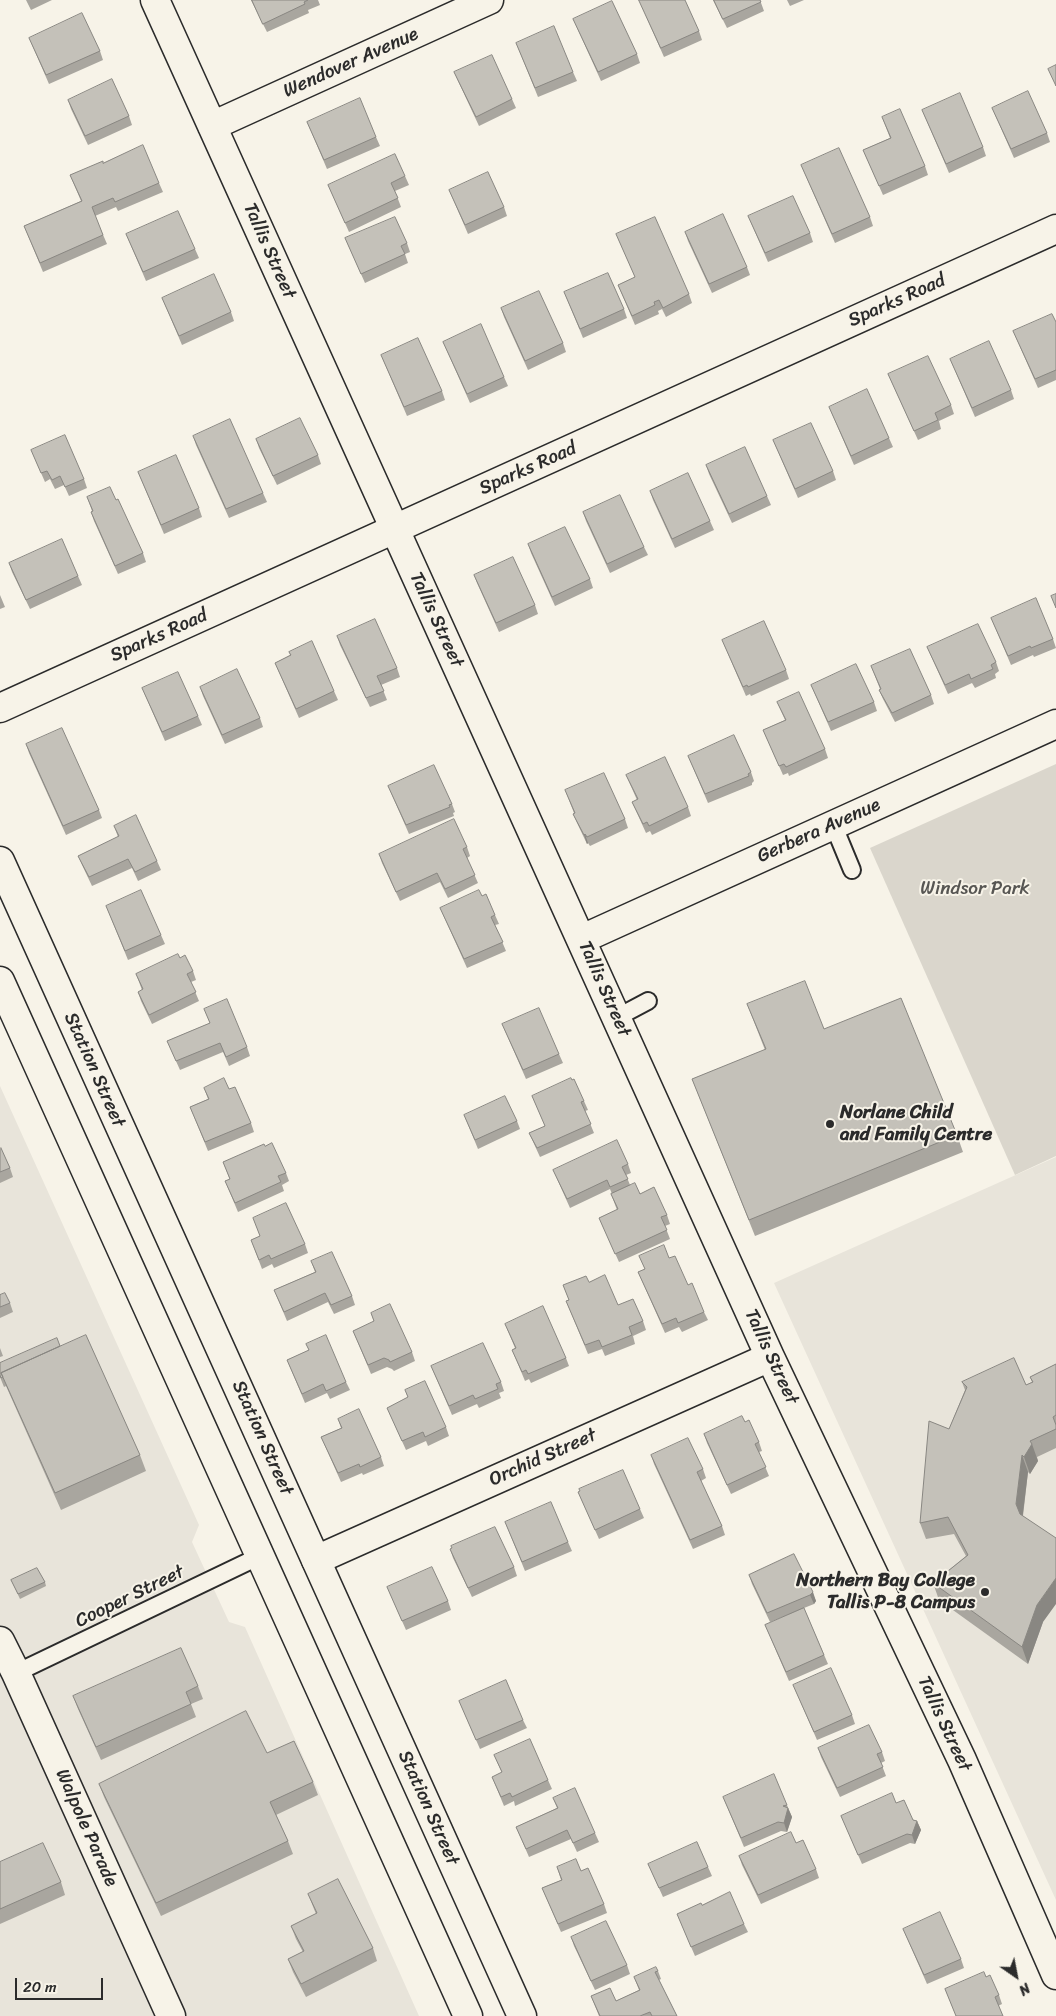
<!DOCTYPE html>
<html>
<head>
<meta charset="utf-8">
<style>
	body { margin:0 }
	#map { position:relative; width:1056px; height:2016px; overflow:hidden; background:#f7f3e8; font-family:Sriracha,sans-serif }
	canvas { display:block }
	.north { position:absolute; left:991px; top:1951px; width:50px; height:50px; -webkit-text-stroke:4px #f7f3e8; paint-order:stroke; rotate:147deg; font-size:14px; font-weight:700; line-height:20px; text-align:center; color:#2b2b2b }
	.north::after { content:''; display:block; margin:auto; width:18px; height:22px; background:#2b2b2b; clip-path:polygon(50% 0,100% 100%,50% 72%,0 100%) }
	.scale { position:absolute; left:15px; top:1978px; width:88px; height:22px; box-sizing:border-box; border:2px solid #2b2b2b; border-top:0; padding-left:6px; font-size:15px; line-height:18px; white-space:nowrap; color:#2b2b2b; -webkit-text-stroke:4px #f7f3e8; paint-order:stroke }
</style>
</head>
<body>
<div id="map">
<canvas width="1056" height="2016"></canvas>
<div class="north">N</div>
<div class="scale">20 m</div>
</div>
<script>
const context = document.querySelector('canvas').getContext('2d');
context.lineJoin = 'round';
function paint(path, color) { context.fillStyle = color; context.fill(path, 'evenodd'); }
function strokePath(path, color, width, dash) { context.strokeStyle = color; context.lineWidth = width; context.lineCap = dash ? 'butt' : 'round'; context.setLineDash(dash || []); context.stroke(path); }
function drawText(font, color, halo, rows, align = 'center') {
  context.font = font + ' Sriracha,sans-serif'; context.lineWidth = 4; context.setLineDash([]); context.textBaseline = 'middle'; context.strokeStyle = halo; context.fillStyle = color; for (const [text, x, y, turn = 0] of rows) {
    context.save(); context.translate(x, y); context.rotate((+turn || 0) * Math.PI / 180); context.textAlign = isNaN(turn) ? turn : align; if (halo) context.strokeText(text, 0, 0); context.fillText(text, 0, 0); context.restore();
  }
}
const built = new Path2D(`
	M0,1086L199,1525L192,1542L229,1622L245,1627L419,2016H0Z
	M1056,1157V1900L774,1283Z`);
const green = new Path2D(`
	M1056,764V1156L1015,1175L870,848Z`);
const lane = new Path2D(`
	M833,824L852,870
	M616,1018L648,1001
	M16,1673L260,1556`);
const street = new Path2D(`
	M155,0L770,1357L962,1760L1056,1975
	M212,126L489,0
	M582,939L1056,724
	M316,1560L770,1357
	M0,1641L16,1673L171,2016`);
const secondary = new Path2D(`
	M0,708L1056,229
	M0,861L522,2016
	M0,981L468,2016`);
const wall = new Path2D(`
	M26,0H52L31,10Z
	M251,0H318L320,5L308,10L309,13L267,32Z
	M639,0L699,31L702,40L664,57Z
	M713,0H760L764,11L727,28Z
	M787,0H804L790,6Z
	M573,19L637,54L640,63L601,81Z
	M29,38L100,51L103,60L49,84Z
	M516,43L573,72L577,81L538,97Z
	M454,72L512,99L516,108L479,126L458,81Z
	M68,100L129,116L132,125L88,145L71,109Z
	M992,108L1047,133L1050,142L1014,158Z
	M922,110L983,147L986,156L949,173Z
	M882,117L925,166L928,175L883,195L863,150L890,138Z
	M307,122L376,137L380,146L327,169Z
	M103,163L159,183L163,192L118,211L116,207L95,216L107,244L43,272L24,226L81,201L70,175Z
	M801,165L870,217L873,226L835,243Z
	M405,176L409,185L395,191L401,207L349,232L328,185Z
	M449,190L504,207L507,216L468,234Z
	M748,216L810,233L813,242L768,262Z
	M685,232L747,267L750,275L712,293L688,241Z
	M126,234L195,249L199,258L146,281Z
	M616,234L689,294L692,303L666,317L662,309L658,311L659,314L635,325L618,285L635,277Z
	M345,238L407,243L410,252L405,254L408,263L365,283Z
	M564,292L624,309L627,318L583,338Z
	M162,298L231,312L234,321L182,345Z
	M501,308L563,343L566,352L528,370L504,317Z
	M1056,322V380L1038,388L1013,331Z
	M443,342L504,377L508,386L470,403Z
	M381,355L442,391L445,400L407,416Z
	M950,359L1011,390L1014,399L975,417Z
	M888,374L951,405L954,414L939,421L941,429L918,440L892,383Z
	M829,407L889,438L893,447L854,465Z
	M193,436L263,493L267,502L229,518L196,445Z
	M256,439L318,455L321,464L277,485L259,448Z
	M773,440L833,471L836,480L798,498Z
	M31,450L84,479L87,488L69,496L64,485L55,489L50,479L45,482Z
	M706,465L767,496L771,505L732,523L709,474Z
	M138,472L199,508L202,517L164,534Z
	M650,491L710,521L714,530L675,548L653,500Z
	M87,497L116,500L143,553L146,562L118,574L94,521L91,512L92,511Z
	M583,512L644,547L648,555L610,573L586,521Z
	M528,544L590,579L593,588L555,606L531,553Z
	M9,563L78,576L82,585L30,609L12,572Z
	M474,575L535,605L538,614L499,632L477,583Z
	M0,595L5,607L0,609Z
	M991,618L1053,639L1056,648L1034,657L1033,655L1011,665Z
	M337,636L397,668L400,677L381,685L387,700L370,707L340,645Z
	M722,640L786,670L789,679L751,696L750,694L746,696Z
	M927,647L996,662L999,671L995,674L996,678L975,688L972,683L948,694L931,656Z
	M289,652L334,691L338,700L299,718L275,663L290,655Z
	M871,666L931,695L934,704L895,722L883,699L879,690L880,689Z
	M811,685L874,702L877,711L831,731Z
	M200,687L260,718L263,727L225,744L203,696Z
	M142,688L198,716L202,725L165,741Z
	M777,702L825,749L828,758L789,776L788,773L783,775L763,730L785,720Z
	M26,744L99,810L102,818L66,835L29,753Z
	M688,756L751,772L754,781L752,783V785L708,803Z
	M626,775L688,807L691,816L652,835L650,831L646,833L632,802L637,800Z
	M388,786L452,804L455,812L453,813L454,816L409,834Z
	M565,790L625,819L628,828L590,846L588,843L587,844L577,823L573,814L574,813Z
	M114,826L157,861L161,870L138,881L132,868L92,886L82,865L78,856L118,837Z
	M467,847L470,856L467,858L478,883L448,898L440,882L400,901L382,863L379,854Z
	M482,896L495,915L499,924L495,925L506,951L467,968L444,917L440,908Z
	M106,906L161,935L165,944L128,960Z
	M180,958L193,971L196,980L191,982L199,1001L152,1024L141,1001L138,992L142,990L136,974Z
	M747,1004L824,1029L957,1135L963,1152L755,1236L692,1079L765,1050Z
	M204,1009L247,1047L250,1056L229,1066L223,1052L180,1070L167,1041L210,1023Z
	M502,1024L559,1054L563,1063L526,1079Z
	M204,1088L229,1089L251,1123L254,1132L208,1151L190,1107L208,1099Z
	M532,1096L584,1101L588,1110L585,1111L594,1133L540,1157L529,1133L545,1126Z
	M464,1115L517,1121L520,1129L478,1149Z
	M265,1146L286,1173L289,1181L282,1185L284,1191L238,1212L225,1181L230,1180L223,1162Z
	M0,1149L10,1168L13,1177L0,1183Z
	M628,1164L631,1173L626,1175L630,1185L667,1215L670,1224L665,1226L670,1239L619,1262L599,1218L617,1210L611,1194H612L610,1189L570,1208L553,1170Z
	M253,1218L305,1244L308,1253L274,1268L272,1264L262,1269L251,1240L260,1236Z
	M639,1256L669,1258L704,1312L708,1320L682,1332L679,1327L665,1333L642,1281L638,1272L645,1269Z
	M311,1261L352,1296L355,1305L334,1314L328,1302L287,1321L274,1290L315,1272Z
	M589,1282L618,1305L643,1321L646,1330L633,1336L635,1344L605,1356L602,1349L588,1354L566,1301L569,1300L563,1285Z
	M0,1295L10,1303L13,1312L0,1318Z
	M371,1313L412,1352L415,1361L394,1371L392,1369L387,1367L371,1374L353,1331L374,1322Z
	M505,1324L566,1358L569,1366L531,1383L529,1379L525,1381L512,1350L515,1348Z
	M306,1344L346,1382L350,1390L330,1399L327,1393L305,1403L287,1360L309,1350Z
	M60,1346L140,1455L146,1471L61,1510L6,1386L4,1387L0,1377V1363Z
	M0,1348L3,1356L0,1357Z
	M1056,1364V1448L1037,1457L1038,1461L1030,1474L1028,1472L1023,1516L1043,1622L1028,1664L939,1600L933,1583L966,1556L954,1534L926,1539L920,1523L949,1429L965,1390L962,1382L1026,1385L1032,1382L1030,1377Z
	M431,1366L501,1382L504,1391L499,1393L501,1398L479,1408L477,1404L452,1415Z
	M405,1390L446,1427L449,1436L428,1446L426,1441L406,1450L387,1408L408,1398Z
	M338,1419L381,1457L384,1466L363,1475L362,1473L341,1482L321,1437L341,1428Z
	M745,1422L759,1442L762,1451L759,1452L769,1476L731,1494L707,1443L704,1434Z
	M651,1455L703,1469L706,1478L701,1481L722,1526L725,1535L693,1549L654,1464Z
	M578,1492L640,1509L644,1518L599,1539Z
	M505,1522L568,1542L572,1551L525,1571Z
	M450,1549L514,1567L517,1576L472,1597L453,1558Z
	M794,1554L816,1601L814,1604L804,1608L828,1664L789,1681L765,1625L790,1614L770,1622L752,1584L749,1575Z
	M11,1580L45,1582L46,1586L20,1599Z
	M387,1587L448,1601L451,1610L406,1630Z
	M793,1685L852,1715L855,1724L817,1740Z
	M198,1686L203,1699L191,1704L196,1717L101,1760L78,1709L73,1696Z
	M459,1701L523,1720L527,1728L480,1749Z
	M818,1748L882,1752L885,1761L881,1763L886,1776L840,1797L821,1757Z
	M267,1753L313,1782L318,1795L276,1815L288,1841L293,1854L161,1916L104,1797L99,1784Z
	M494,1755L548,1780L552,1789L515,1806L514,1801L504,1806L492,1777L502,1773Z
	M723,1797L787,1805L792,1817L787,1832L781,1831L744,1847Z
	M553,1798L595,1833L599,1842L577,1852L571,1839L529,1857L516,1827L557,1808Z
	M896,1803L913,1820L917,1821L921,1830L915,1844L910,1843L862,1864L841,1816Z
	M796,1843L816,1869L819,1878L761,1904L742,1865L739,1856Z
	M0,1862L61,1882L65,1895L0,1924Z
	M648,1864L708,1867L712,1876L663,1897Z
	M557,1867L581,1871L604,1904L607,1913L561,1932L542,1888L561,1880Z
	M308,1894L373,1948L377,1961L306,1997L293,1972L288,1959L303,1952L296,1939L291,1926L316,1914Z
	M702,1905L744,1924L748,1932L695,1956L677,1914Z
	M903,1929L961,1959L964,1968L927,1984Z
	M571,1937L627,1965L630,1974L595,1990L574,1946Z
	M658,1971L661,1979L659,1980L677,2016H599L591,1996L616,2001L639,1990L634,1977Z
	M986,1977L999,1995L1002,2004L998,2006L1003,2016H956L945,1989Z`);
const shadedWall = new Path2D(`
	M585,834L588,843L587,844L584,835Z
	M1032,1444L1038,1461L1030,1474L1024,1457Z
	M1022,1455L1028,1472L1022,1521L1016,1504Z
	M1056,1578V1604L1043,1622L1028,1664L1022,1647L1037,1605Z
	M813,1592L816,1601L814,1604L810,1595Z
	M788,1808L792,1817L787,1832L784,1823Z
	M917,1821L921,1830L915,1844L912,1835Z`);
const building = new Path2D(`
	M252,0H308L304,2L305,4L263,24Z
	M639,0H685L699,31L661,48Z
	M714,0H760L761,2L723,19Z
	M612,1L637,54L598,72L573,19Z
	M82,13L100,51L46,75L29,38Z
	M554,26L573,72L535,88L516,43Z
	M492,55L512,99L476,117L454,72Z
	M1056,65V86L1048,69Z
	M112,79L129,116L85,136L68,100Z
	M1028,91L1047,133L1011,149L992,108Z
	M960,93L983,147L946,164L922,110Z
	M360,98L376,137L324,160L307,122Z
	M900,109L925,166L879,186L863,150L891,138L882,117Z
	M143,145L159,183L115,202L113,198L92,207L103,235L40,263L24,226L82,201L70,175L103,161V163Z
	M839,148L870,217L832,234L801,165Z
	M395,154L405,176L391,183L398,198L345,223L328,185Z
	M488,172L504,207L465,225L449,190Z
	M793,196L810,233L765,253L748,216Z
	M178,211L195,249L143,272L126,234Z
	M723,214L747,267L709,284L685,232Z
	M395,217L407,243L401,246L405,254L361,274L345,238Z
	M655,217L689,294L663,308L659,300L654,302L655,305L632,316L618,285L635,277L616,234Z
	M608,273L624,309L580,329L564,292Z
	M214,274L231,312L179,336L162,298Z
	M539,291L563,343L525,361L501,308Z
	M1052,314L1056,322V370L1035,379L1013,331Z
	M481,324L504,377L467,394L443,342Z
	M418,338L442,391L404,407L381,355Z
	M989,341L1011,390L972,408L950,359Z
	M928,356L951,405L935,413L938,420L914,431L888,374Z
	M867,389L889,438L851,456L829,407Z
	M300,418L318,455L273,476L256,439Z
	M230,419L263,493L226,509L193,436Z
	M811,423L833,471L795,489L773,440Z
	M65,435L84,479L65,487L60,476L52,480L47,471L41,473L31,450Z
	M745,447L767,496L729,514L706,465Z
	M176,455L199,508L161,525L138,472Z
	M688,473L710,521L672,539L650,491Z
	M110,487L116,500L118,499L143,553L115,566L91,512L93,511L87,497Z
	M620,495L644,547L607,564L583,512Z
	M565,527L590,579L552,597L528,544Z
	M62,539L78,576L26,600L9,563Z
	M513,557L535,605L496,623L474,575Z
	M1056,594V608L1051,596Z
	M1036,598L1053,639L1031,648L1030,646L1008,656L991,618Z
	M375,619L397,668L377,676L384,691L366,698L337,636Z
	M764,621L786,670L748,687L747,685L743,687L722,640Z
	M978,624L996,662L991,665L993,669L971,679L969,674L945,685L927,647Z
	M312,641L334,691L296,709L275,663L291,655L289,652Z
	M910,649L931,695L892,713L879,690L881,689L871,666Z
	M856,664L874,702L828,722L811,685Z
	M237,669L260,718L222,735L200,687Z
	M178,672L198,716L162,732L142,688Z
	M799,692L825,749L786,767L784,764L779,766L763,730L786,720L777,702Z
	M62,728L99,810L63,826L26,744Z
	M734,735L751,772L748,774L749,776L705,794L688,756Z
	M665,757L688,807L649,826L647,822L643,824L632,802L638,799L626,775Z
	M434,765L452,804L449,805L450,807L406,825L388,786Z
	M604,773L625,819L587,837L585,834L584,835L573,814L575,813L565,790Z
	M136,815L157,861L135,872L128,859L89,877L78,856L119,836L114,826Z
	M454,819L467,847L463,849L475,875L445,889L437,873L396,892L379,854Z
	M141,890L161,935L125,951L106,906Z
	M479,890L482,896L486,894L495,915L491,917L503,942L464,959L440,908Z
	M178,954L180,958L185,955L193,971L187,974L196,992L149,1015L138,992L143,989L136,974Z
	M805,981L824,1029L901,998L957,1135L749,1220L692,1079L766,1049L747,1004Z
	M227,999L247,1047L226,1057L220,1043L176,1061L167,1041L210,1023L204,1009Z
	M539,1008L559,1054L523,1070L502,1024Z
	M224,1078L229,1089L235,1087L251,1123L205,1142L190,1107L209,1099L204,1088Z
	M571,1078L572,1080L574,1079L584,1101L581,1102L591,1124L537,1148L529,1133L545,1126L532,1096Z
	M505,1096L517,1121L475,1140L464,1115Z
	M617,1140L628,1164L622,1167L628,1179L610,1187L607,1180L567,1199L553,1170Z
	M272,1143L286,1173L278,1176L281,1182L235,1203L225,1181L230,1179L223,1162L264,1144L265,1146Z
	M1,1148L10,1168L0,1172V1149Z
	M635,1183L640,1194L654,1187L667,1215L661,1217L667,1230L615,1254L599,1218L618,1209L611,1194Z
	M286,1203L305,1244L271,1259L269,1255L259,1260L251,1240L260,1236L253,1218Z
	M664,1245L669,1258L675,1256L688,1285L692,1283L704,1312L678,1323L676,1318L662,1324L638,1272L645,1269L639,1256Z
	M332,1252L352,1296L331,1305L325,1293L284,1312L274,1290L316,1272L311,1261Z
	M605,1275L618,1305L633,1299L643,1321L629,1327L632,1335L602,1347L599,1340L585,1345L566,1301L569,1300L563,1285L586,1276L589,1282Z
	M5,1293L10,1303L0,1307V1295Z
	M390,1304L412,1352L390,1362L389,1360L384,1358L368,1365L353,1331L374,1321L371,1313Z
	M543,1306L566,1358L528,1374L526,1370L522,1372L512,1350L516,1348L505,1324Z
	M86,1335L140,1455L55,1493L1,1373Z
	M326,1335L346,1382L326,1391L323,1384L302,1394L287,1360L309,1350L306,1344Z
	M57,1338L60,1346L1,1373L3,1377L1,1378L0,1375V1363Z
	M483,1343L501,1382L496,1384L498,1389L475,1399L473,1395L449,1406L431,1366Z
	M1014,1358L1026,1385L1033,1382L1030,1377L1056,1364V1415L1053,1417L1056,1425V1429L1030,1441L1032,1444L1024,1457L1022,1455L1016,1504L1020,1514L1056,1538V1578L1037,1605L1022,1647L933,1583L968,1555L948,1517L920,1523L929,1421L949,1429L967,1387L962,1382Z
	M425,1381L446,1427L425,1437L423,1432L402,1441L387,1408L408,1397L405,1390Z
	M359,1409L381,1457L360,1467L359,1464L338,1473L321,1437L342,1428L338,1419Z
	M742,1416L745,1422L749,1420L759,1442L755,1444L766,1467L727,1485L704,1434Z
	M688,1438L703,1469L697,1472L722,1526L690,1540L651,1455Z
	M623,1470L640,1509L595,1530L578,1492L580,1491L579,1489Z
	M551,1502L568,1542L522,1562L505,1522Z
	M495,1527L514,1567L468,1588L450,1549L452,1548L451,1546Z
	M794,1554L813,1592L810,1595L767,1613L749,1575Z
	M432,1567L448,1601L402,1621L387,1587Z
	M37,1568L45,1582L18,1594L11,1580Z
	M804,1608L824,1655L786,1672L765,1625Z
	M181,1648L198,1686L186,1692L191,1704L96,1747L73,1696Z
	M831,1668L852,1715L814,1732L793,1685Z
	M506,1680L523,1720L476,1740L459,1701Z
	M246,1711L267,1753L294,1741L313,1782L270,1802L288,1841L156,1903L99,1784Z
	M869,1725L882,1752L877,1754L883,1767L837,1788L818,1748Z
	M530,1739L548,1780L512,1797L510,1793L501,1797L492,1777L502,1772L494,1755Z
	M774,1774L787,1805L783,1806L788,1808L784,1823L778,1822L741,1838L723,1797Z
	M575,1788L595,1833L573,1843L567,1830L526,1849L516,1827L558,1808L553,1798Z
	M892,1793L896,1803L904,1800L913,1820L917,1821L912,1835L907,1834L858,1855L841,1816Z
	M791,1832L796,1843L803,1840L816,1869L758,1895L739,1856Z
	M697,1842L708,1867L659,1888L648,1864Z
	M43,1843L61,1882L0,1909V1862Z
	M576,1859L581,1871L588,1868L604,1904L558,1924L542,1888L562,1880L557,1867Z
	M338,1879L373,1948L301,1984L288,1959L304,1951L291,1926L317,1913L308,1894Z
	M730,1892L744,1924L691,1947L677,1914L701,1903L702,1905Z
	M940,1912L961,1959L924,1975L903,1929Z
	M606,1921L627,1965L591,1981L571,1937Z
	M656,1967L658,1971L655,1972L677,2016H652L650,2012L640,2016H600L591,1996L610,1988L616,2001L640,1990L634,1977Z
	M984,1972L986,1977L990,1975L999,1995L995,1997L1003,2016H956L945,1989Z`);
const markers = [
	[830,1124,5,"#2b2b2b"],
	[985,1592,5,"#2b2b2b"]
];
const streetNames = [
	["Wendover Avenue",351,63,-24],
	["Tallis Street",269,251,66],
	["Sparks Road",897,301,-24],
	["Sparks Road",528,469,-24],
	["Tallis Street",436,620,65],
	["Sparks Road",159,636,-24],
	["Gerbera Avenue",819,831,-24],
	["Tallis Street",604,989,66],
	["Station Street",94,1070,66],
	["Tallis Street",771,1357,65],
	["Station Street",262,1438,66],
	["Orchid Street",543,1458,-24],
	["Cooper Street",130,1597,-26],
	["Tallis Street",944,1724,65],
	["Station Street",428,1808,66],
	["Walpole Parade",86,1828,66]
];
const parkNames = [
	["Windsor Park",975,889]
];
const poiNames = [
	["Norlane Child",840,1113],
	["and Family Centre",840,1135],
	["Northern Bay College",975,1581,"right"],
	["Tallis P-8 Campus",975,1603,"right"]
];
paint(built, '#e8e4da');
paint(green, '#dad6cc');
strokePath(lane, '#2b2b2b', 20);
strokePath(street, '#2b2b2b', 31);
strokePath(secondary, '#2b2b2b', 31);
strokePath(lane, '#f7f3e8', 16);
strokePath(street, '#f7f3e8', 28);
strokePath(secondary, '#f7f3e8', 28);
paint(wall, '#a9a69f');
paint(shadedWall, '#898782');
paint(building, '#c4c1b9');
strokePath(building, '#898782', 1);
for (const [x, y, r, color] of markers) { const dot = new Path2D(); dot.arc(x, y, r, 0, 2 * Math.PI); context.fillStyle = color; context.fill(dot); strokePath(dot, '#f7f3e8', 2); }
drawText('19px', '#2b2b2b', '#f7f3e8', streetNames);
drawText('19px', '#575653', '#f7f3e8', parkNames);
drawText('bold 19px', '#2b2b2b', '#f7f3e8', poiNames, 'left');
</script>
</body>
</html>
